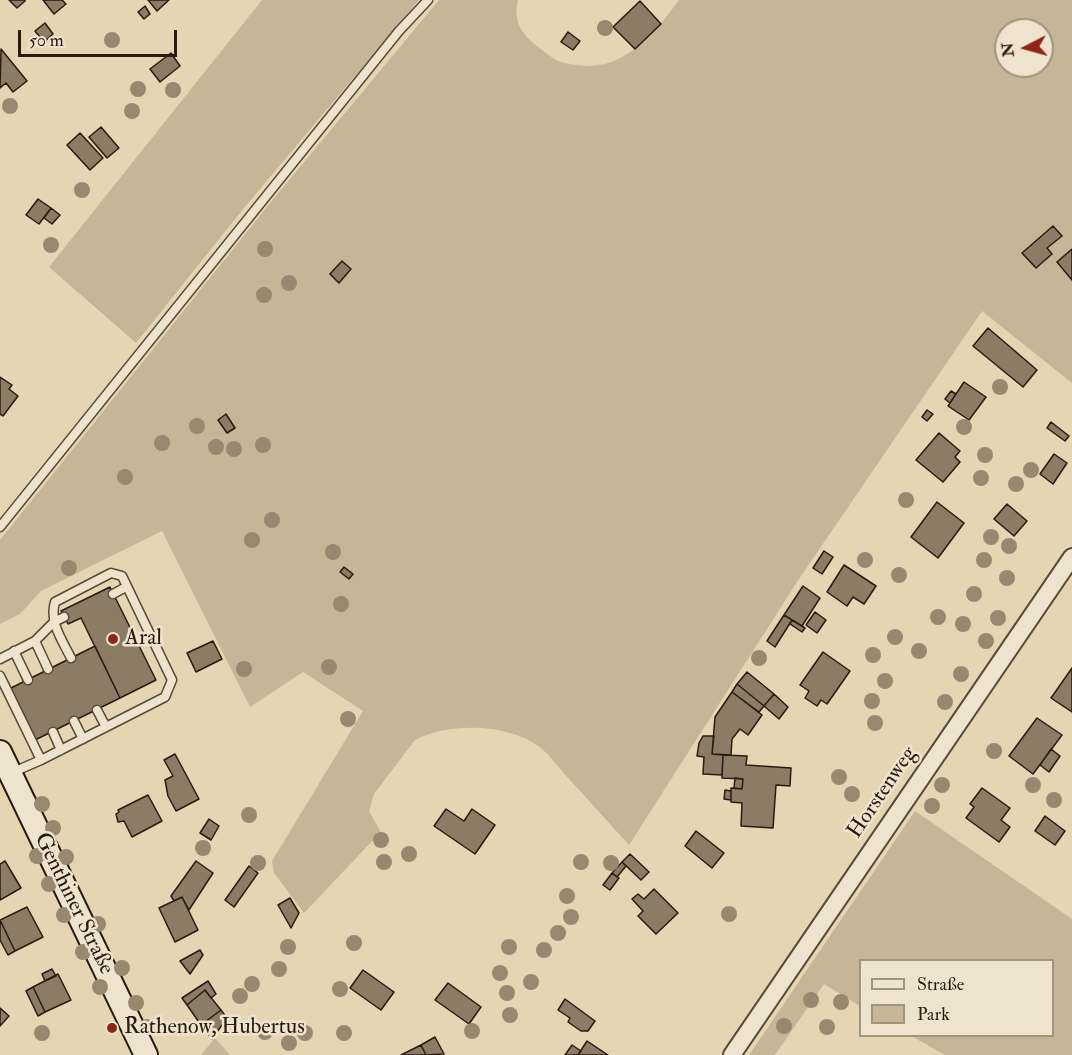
<!DOCTYPE html>
<html>
<head>
<meta charset="utf-8">
<style>
	body { margin:0 }
	#map { position:relative; width:1072px; height:1055px; overflow:hidden; background:#e5d6b3; font-family:"IM FELL Double Pica",serif }
	canvas { display:block }
	.legend { position:absolute; left:859px; top:959px; width:195px; height:78px; box-sizing:border-box; background:#eee4ce; border:2px solid #9f9482; margin:0; padding:8px 10px; list-style:none; font-size:18px; color:#291b10 }
	.legend li { display:flex; align-items:center; gap:12px; height:30px }
	.legend b { width:30px; border:2px solid #9f9482 }
	.north { position:absolute; left:994px; top:18px; width:60px; height:60px; box-sizing:border-box; background:#eee4ce; border:2px solid #9f9482; border-radius:50%; rotate:264deg; font-size:16px; font-weight:700; line-height:24px; text-align:center; color:#291b10 }
	.north::after { content:''; display:block; margin:auto; width:21px; height:27px; background:#8f2418; clip-path:polygon(50% 0,100% 100%,50% 72%,0 100%) }
	.scale { position:absolute; left:18px; top:30px; width:159px; height:27px; box-sizing:border-box; border:3px solid #291b10; border-top:0; padding-left:8px; font-size:18px; line-height:21px; white-space:nowrap; color:#291b10; -webkit-text-stroke:4px #eee4ce; paint-order:stroke }
</style>
</head>
<body>
<div id="map">
<canvas width="1072" height="1055"></canvas>
<ul class="legend">
<li><b style="height:8px;background:#eee4ce"></b>Straße</li>
<li><b style="height:16px;background:#c5b697"></b>Park</li>
</ul>
<div class="north">N</div>
<div class="scale">50 m</div>
</div>
<script>
const context = document.querySelector('canvas').getContext('2d');
context.lineJoin = 'round';
function paint(path, color) { context.fillStyle = color; context.fill(path, 'evenodd'); }
function strokePath(path, color, width, dash) { context.strokeStyle = color; context.lineWidth = width; context.lineCap = dash ? 'butt' : 'round'; context.setLineDash(dash || []); context.stroke(path); }
function drawText(font, color, halo, rows, align = 'center') {
  context.font = font + ' "IM FELL Double Pica",serif'; context.lineWidth = 5; context.setLineDash([]); context.textBaseline = 'middle'; context.strokeStyle = halo; context.fillStyle = color; for (const [text, x, y, turn = 0] of rows) {
    context.save(); context.translate(x, y); context.rotate((+turn || 0) * Math.PI / 180); context.textAlign = isNaN(turn) ? turn : align; if (halo) context.strokeText(text, 0, 0); context.fillText(text, 0, 0); context.restore();
  }
}
const green = new Path2D(`
	M262,0H419L244,208L136,343L49,267Z
	M439,0H518C512,27 526,38 546,53C551,56 556,61 561,62C579,67 599,68 616,60C643,48 662,23 679,0H1072V383L982,311L799,579L629,845C609,823 590,802 570,780C561,770 552,758 542,749C511,723 449,722 415,740L374,794L369,811L380,831L377,836L304,913L274,873L272,861L363,711L303,672L250,707L162,531L41,591L20,614L0,624V540L270,203ZM1006,30H1042V66H1006Z
	M915,811L1072,919V1055H945L911,1036H1052V960H860V1006L824,984L775,1055H749Z
	M215,1038L230,1055H201Z`);
const building = new Path2D(`
	M9,0H25V1L17,8Z
	M43,0H62L66,4L54,14Z
	M148,0H169L157,11Z
	M640,1L661,24L635,49L613,27Z
	M145,6L150,14L144,19L138,12Z
	M45,23L53,34L44,42L35,31Z
	M568,32L580,41L573,50L561,42Z
	M1,49L27,81L13,92L6,83L0,88Z
	M171,53L180,66L160,82L150,69Z
	M101,127L119,148L107,158L89,137Z
	M80,133L103,158L90,170L67,145Z
	M38,199L51,208L39,224L26,215Z
	M51,208L60,215L52,224L44,218Z
	M1053,226L1062,236L1047,248L1052,254L1036,268L1022,253Z
	M1072,249V280L1057,262Z
	M342,261L351,269L339,283L330,274Z
	M988,328L1037,370L1023,387L973,346Z
	M0,377L12,385L9,389L18,396L3,416L0,414Z
	M964,382L986,397L969,420L948,406Z
	M951,391L956,394L950,403L945,399Z
	M927,410L933,414L927,421L922,417Z
	M226,414L235,428L227,433L218,420Z
	M1051,422L1069,436L1065,441L1047,428Z
	M939,433L960,451L955,457L960,462L943,482L916,460Z
	M1054,454L1067,463L1053,484L1040,474Z
	M937,502L964,523L938,558L911,537Z
	M1007,504L1027,521L1014,536L994,519Z
	M824,551L833,557L822,574L813,568Z
	M844,565L876,586L864,604L853,597L847,606L827,592Z
	M344,567L353,574L349,579L340,572Z
	M803,586L820,598L802,626L784,615Z
	M110,587L156,680L120,698L81,618L68,624L61,611Z
	M815,612L826,620L817,633L806,625Z
	M784,615L792,620L775,647L767,641Z
	M792,620L805,628L802,632L790,624Z
	M213,641L222,659L196,672L187,653Z
	M95,646L120,698L35,740L9,689Z
	M823,652L850,671L827,704L821,700L817,706L805,698L809,691L800,685Z
	M1072,668V712L1051,698Z
	M747,672L774,694L764,706L737,684Z
	M737,684L764,706L759,712L732,692Z
	M732,692L762,715L748,735L740,729L732,739L731,755L712,754L715,717Z
	M774,694L788,707L779,719L764,706Z
	M1037,718L1062,735L1033,774L1009,756Z
	M703,736H714L712,754L723,755L722,775L703,774L704,757L697,756L699,743Z
	M1051,749L1060,756L1049,772L1040,765Z
	M175,754L199,799L176,811L168,796L165,780L173,776L164,760Z
	M723,755L747,756L746,765L791,768L790,786L776,785L773,828L741,826L742,803L731,802V788L742,789L743,779L722,778Z
	M735,778L743,779L742,789L734,788Z
	M982,788L1010,808L1001,820L1010,827L999,842L966,818L974,807L970,804Z
	M725,790L731,791V800L724,799Z
	M148,795L162,821L132,837L124,821L118,822L116,814L119,812L118,810Z
	M446,809L464,821L472,809L495,825L475,854L434,826Z
	M1045,816L1065,831L1055,845L1035,831Z
	M209,819L219,826L211,840L200,833Z
	M696,831L724,853L712,868L685,846Z
	M630,854L649,872L641,880L622,862Z
	M5,861L21,888L0,900V864Z
	M196,861L213,873L189,910L182,897L174,901L171,896Z
	M622,862L626,866L617,877L612,873Z
	M249,866L258,873L234,907L225,900Z
	M612,873L619,878L610,890L603,885Z
	M654,889L678,913L656,934L638,916L643,911L632,899L638,894L644,899Z
	M182,897L198,930L175,942L159,908Z
	M290,898L299,913L291,928L278,905Z
	M27,907L43,937L15,951L0,920Z
	M0,920L15,951L8,955L0,940Z
	M200,950L203,955L190,974L180,961Z
	M52,969L56,976L45,981L42,974Z
	M363,970L394,992L381,1010L350,988Z
	M58,974L71,1000L45,1012L33,987Z
	M208,981L216,994L211,998L205,990L187,1005L182,998Z
	M448,983L481,1007L469,1024L435,1000Z
	M33,987L45,1012L38,1016L26,991Z
	M205,990L221,1010L201,1025L187,1005Z
	M565,999L595,1021L588,1031H581L568,1022L570,1018L558,1010Z
	M0,1008L9,1016L0,1026Z
	M221,1010L227,1018L212,1039L201,1025Z
	M435,1037L444,1054L426,1055L421,1045Z
	M587,1041L608,1055H578Z
	M421,1045L426,1055H401Z
	M572,1045L581,1051L578,1055H565Z`);
const lane = new Path2D(`
	M0,527L399,31L428,0
	M113,594L126,587
	M35,641L48,669
	M14,651L28,680
	M0,659L35,641L54,622L64,617
	M0,676L41,760
	M97,710L106,727
	M74,721L83,739
	M53,732L61,750
	M11,773L41,760L165,697L172,680L122,576L111,573L55,602C49,622 62,640 71,658`);
const street = new Path2D(`
	M732,1055L1072,557`);
const secondary = new Path2D(`
	M0,752L146,1055`);
const trees = [
	[605,28],
	[112,40],
	[138,89],
	[173,90],
	[10,106],
	[132,111],
	[82,190],
	[51,245],
	[265,249],
	[289,283],
	[264,295],
	[1000,387],
	[197,426],
	[964,427],
	[162,443],
	[263,445],
	[216,447],
	[234,449],
	[985,455],
	[1031,470],
	[125,477],
	[981,478],
	[1016,484],
	[906,500],
	[272,520],
	[991,537],
	[252,540],
	[1009,546],
	[333,552],
	[865,560],
	[984,560],
	[69,568],
	[899,575],
	[1007,578],
	[974,594],
	[341,604],
	[938,617],
	[998,618],
	[963,624],
	[895,637],
	[986,641],
	[919,651],
	[873,655],
	[759,658],
	[329,667],
	[244,669],
	[961,674],
	[885,681],
	[872,701],
	[945,702],
	[348,719],
	[875,723],
	[994,751],
	[839,777],
	[942,785],
	[1033,785],
	[852,794],
	[1054,800],
	[42,804],
	[932,806],
	[249,815],
	[53,828],
	[381,840],
	[203,848],
	[409,854],
	[37,856],
	[66,857],
	[384,862],
	[581,862],
	[258,863],
	[611,863],
	[49,884],
	[567,896],
	[729,914],
	[64,915],
	[571,917],
	[98,924],
	[558,933],
	[354,943],
	[288,947],
	[509,947],
	[544,950],
	[83,952],
	[122,968],
	[279,969],
	[500,973],
	[531,982],
	[252,984],
	[100,987],
	[340,989],
	[507,993],
	[240,996],
	[811,1000],
	[841,1002],
	[136,1003],
	[510,1015],
	[784,1026],
	[147,1027],
	[827,1027],
	[472,1031],
	[265,1032],
	[42,1033],
	[305,1033],
	[344,1033],
	[289,1043]
];
const markers = [
	[113,639,6,"#8f2418"],
	[112,1028,6,"#8f2418"]
];
const poiNames = [
	["Aral",125,639],
	["Rathenow, Hubertus",124,1028]
];
const streetNames = [
	["Horstenweg",883,793,-56],
	["Genthiner Straße",73,904,64]
];
paint(green, '#c5b697');
paint(building, '#8b7c65');
strokePath(building, '#291b10', 1.5);
strokePath(lane, '#584a39', 11);
strokePath(street, '#584a39', 20);
strokePath(secondary, '#291b10', 26);
strokePath(lane, '#eee4ce', 8);
strokePath(street, '#eee4ce', 16);
strokePath(secondary, '#eee4ce', 22);
context.fillStyle = '#97896f';
for (const [x, y] of trees) { context.beginPath(); context.arc(x, y, 8, 0, 2 * Math.PI); context.fill(); }
for (const [x, y, r, color] of markers) { const dot = new Path2D(); dot.arc(x, y, r, 0, 2 * Math.PI); context.fillStyle = color; context.fill(dot); strokePath(dot, '#eee4ce', 2); }
drawText('22px', '#291b10', '#eee4ce', poiNames, 'left');
drawText('22px', '#291b10', '#eee4ce', streetNames);
</script>
</body>
</html>
